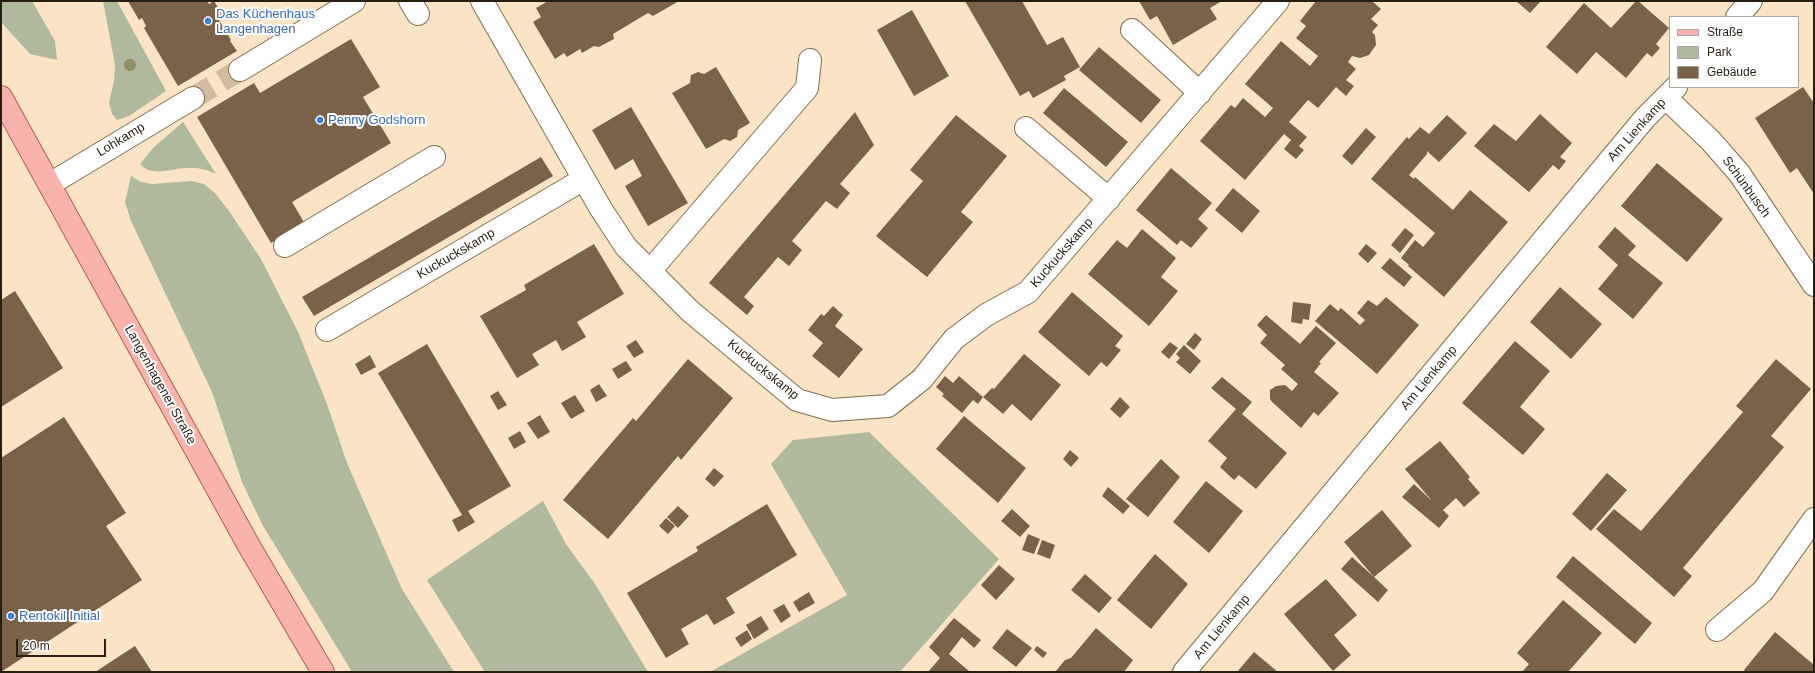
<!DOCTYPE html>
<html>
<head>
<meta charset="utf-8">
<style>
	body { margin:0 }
	#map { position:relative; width:1815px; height:673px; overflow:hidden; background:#fbe4c5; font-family:Arial,sans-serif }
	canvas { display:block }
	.frame { position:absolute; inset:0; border:2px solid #261e12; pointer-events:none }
	.legend { position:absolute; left:1669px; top:16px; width:130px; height:72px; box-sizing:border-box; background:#fff; border:1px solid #a8a5a0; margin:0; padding:5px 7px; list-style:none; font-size:12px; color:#261e12 }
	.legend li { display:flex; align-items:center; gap:8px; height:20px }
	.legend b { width:20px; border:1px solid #a8a5a0 }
	.scale { position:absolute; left:16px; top:639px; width:90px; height:18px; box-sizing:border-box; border:2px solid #261e12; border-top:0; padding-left:5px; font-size:12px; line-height:14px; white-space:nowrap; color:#261e12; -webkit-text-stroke:3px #fff; paint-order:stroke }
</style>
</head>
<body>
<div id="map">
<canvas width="1815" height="673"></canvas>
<div class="frame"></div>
<ul class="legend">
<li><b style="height:5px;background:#fab2ad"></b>Straße</li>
<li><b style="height:11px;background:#b0b99d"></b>Park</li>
<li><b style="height:11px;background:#7a6149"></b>Gebäude</li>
</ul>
<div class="scale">20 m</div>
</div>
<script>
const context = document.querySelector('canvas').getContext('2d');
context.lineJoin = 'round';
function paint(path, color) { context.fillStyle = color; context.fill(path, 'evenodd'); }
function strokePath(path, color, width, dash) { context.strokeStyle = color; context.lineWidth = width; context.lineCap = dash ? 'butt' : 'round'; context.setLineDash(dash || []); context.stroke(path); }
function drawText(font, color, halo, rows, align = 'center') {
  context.font = font + ' Arial,sans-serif'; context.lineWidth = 4; context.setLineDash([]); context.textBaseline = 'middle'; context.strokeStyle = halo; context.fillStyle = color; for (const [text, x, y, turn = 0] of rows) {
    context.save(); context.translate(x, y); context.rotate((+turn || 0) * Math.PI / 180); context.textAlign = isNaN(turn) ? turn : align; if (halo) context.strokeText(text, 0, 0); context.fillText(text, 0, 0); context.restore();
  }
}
const green = new Path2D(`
	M1,1H32L55,41L57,60L30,54L1,22Z
	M103,1H117L166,91L129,116L117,120L112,114L109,103L114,81L115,65Z
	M183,122L216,174C207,170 198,167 188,168C171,168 153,178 140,164L154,147Z
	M131,176L141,182L152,184L191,181L204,184L215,193L229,211L261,259L298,332L327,404L347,463L402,589L454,672H352L262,524L242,482L212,392L131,221L125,202Z
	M869,432L999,559L900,672H710L847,595L771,464L793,440Z
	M543,501L566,544L595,584L648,672H485L427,580Z`);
const building = new Path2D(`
	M128,1H207L209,4L214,1L222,14L217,17L231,40L230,41L237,51L178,86L144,28L146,26L142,18L139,20Z
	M548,1H679L653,16L648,13L613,34L614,39L599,47L594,46L582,53L580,49L567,57L564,53L555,59L533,22L541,17L536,8Z
	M965,1H1022L1047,45L1063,37L1080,67L1064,76L1066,80L1033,98L1029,91L1020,96Z
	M1139,1H1222L1210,8L1217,19L1173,45L1157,16L1150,20Z
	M1316,1H1372L1381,9L1371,19L1378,25L1372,32L1375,35L1376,45L1369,55L1360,58L1352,56L1348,62L1356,69L1346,80L1354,86L1346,96L1336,87L1318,108L1308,100L1289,122L1307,137L1299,146L1304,150L1296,159L1284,149L1291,140L1284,134L1245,180L1200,141L1231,105L1235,108L1243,98L1265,117L1273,108L1245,84L1281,41L1310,66L1318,56L1296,38L1306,26L1300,21Z
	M1516,1H1541L1530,13Z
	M1636,1H1638L1669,28L1656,44L1660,48L1652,57L1647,53L1626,78L1596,52L1577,74L1546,47L1584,3L1611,28Z
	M912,10L949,76L914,96L877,30Z
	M351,39L380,87L363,97L391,143L292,202L305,224L271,243L197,117L254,83L260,93Z
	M1099,47L1161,100L1141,123L1079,70Z
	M716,67L750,123L738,130L737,137L730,141L724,139L706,149L672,93L690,83L691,75L698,72L704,74Z
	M1803,87L1814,103V194L1797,168L1790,173L1755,118Z
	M1064,88L1128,142L1106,167L1043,113Z
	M631,107L688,203L648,226L625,186L642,176L633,159L615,170L592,130Z
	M855,112L874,145L840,184L850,193L837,209L826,201L792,241L802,250L789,266L778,257L744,297L754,306L747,315L709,283Z
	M1540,114L1572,143L1560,157L1566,161L1559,170L1553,165L1529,192L1474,146L1494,124L1516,141Z
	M956,115L1007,156L961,212L973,222L927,277L876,236L923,181L910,170Z
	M1447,115L1467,133L1439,162L1427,151V154L1409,175L1414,179L1415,177L1453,210L1470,190L1508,222L1444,297L1408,266L1409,265L1401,258L1415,240L1423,247L1435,233L1371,179L1407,137L1409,139L1420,127L1429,134Z
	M1366,128L1376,137L1352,165L1342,156Z
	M541,157L553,176L314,316L302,297Z
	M1657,163L1723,219L1687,262L1621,206Z
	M1171,168L1212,203L1198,219L1208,228L1191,248L1181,240L1177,245L1136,210Z
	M1233,188L1260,211L1242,233L1215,210Z
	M1615,227L1636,246L1628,255L1663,283L1633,319L1598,289L1618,265L1598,247Z
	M1405,228L1414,235L1400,253L1391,245Z
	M1142,229L1176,258L1161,277L1178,291L1149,326L1088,274L1117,240L1127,248Z
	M594,244L624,294L577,322L586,337L562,351L556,340L532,354L539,365L517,378L480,316L526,290L524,285Z
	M1366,244L1377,253L1368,263L1358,254Z
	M1390,258L1412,277L1404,287L1381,268Z
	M1560,287L1602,324L1571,359L1530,322Z
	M15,291L63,368L1,407V300Z
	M1072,292L1123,336L1115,346L1121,350L1107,367L1101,362L1089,376L1038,332Z
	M1386,297L1419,325L1377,374L1315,321L1330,304L1338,311L1341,308L1360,325L1365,320L1357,313L1368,300L1377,306Z
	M1293,302L1311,304L1309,320L1303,319L1302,324L1291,322Z
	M833,306L843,315L835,326L863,349L839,378L812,356L823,343L808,330L821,314L824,316Z
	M1266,315L1300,344L1316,326L1336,343L1319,362L1321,363L1314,372L1339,393L1318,416L1314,412L1301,428L1272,402L1270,399V390L1276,386L1285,385L1292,391L1298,384L1281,369L1285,365L1260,343L1267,335L1257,325Z
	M1195,333L1202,339L1194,350L1186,344Z
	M636,340L644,352L634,358L626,346Z
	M1515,341L1550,371L1520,407L1545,429L1523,455L1462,403Z
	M1170,342L1178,348L1169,359L1161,352Z
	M427,344L511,486L468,511L475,522L458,532L452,520L462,515L378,373Z
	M1184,345L1201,361L1190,374L1176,362L1180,358L1176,354Z
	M1024,354L1061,385L1031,421L1012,404L1003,414L983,397L992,388L994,389Z
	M370,355L376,367L361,375L355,364Z
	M688,359L733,398L681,460L678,456L608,539L563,500L633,418L636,421Z
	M1776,359L1811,389L1771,436L1784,447L1683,568L1692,576L1674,597L1596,529L1614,509L1641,531L1743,412L1736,406Z
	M626,361L632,370L618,379L612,369Z
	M945,376L953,383L959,376L983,397L978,404L973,400L962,413L942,396L944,394L936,387Z
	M1222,377L1252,402L1242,414L1287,453L1256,489L1239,475L1234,480L1220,467L1227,458L1208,441L1236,409L1211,388Z
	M599,384L607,396L596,402L590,390Z
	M498,391L507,405L498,410L490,396Z
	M575,395L585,411L571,419L561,403Z
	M1120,397L1130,407L1120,418L1110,409Z
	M540,415L550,432L538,439L527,423Z
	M964,416L1026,468L998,503L936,449Z
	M64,417L126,513L106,526L142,580L1,672V458Z
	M520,431L526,442L514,449L508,438Z
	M1440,441L1470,477L1468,479L1480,493L1464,507L1456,498L1443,510L1449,516L1439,528L1402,497L1414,484L1432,501L1405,469Z
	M1070,450L1079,458L1071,467L1063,459Z
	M1161,459L1180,477L1148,517L1126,499Z
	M714,468L724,476L714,487L705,479Z
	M1607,473L1627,490L1591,531L1572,514Z
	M1206,481L1243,511L1209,553L1173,522Z
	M1108,487L1130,506L1123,514L1102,496Z
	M767,504L797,555L726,598L735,613L714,625L707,614L681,629L689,644L666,658L627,593L698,551L696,547Z
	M678,506L689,516L678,528L667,517Z
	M1012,509L1030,526L1020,537L1001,521Z
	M1382,510L1412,546L1374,577L1388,590L1378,602L1341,569L1352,557L1374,577L1344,542Z
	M666,518L675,526L668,534L659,526Z
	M1028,534L1040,539L1034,554L1022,550Z
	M1042,540L1055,545L1050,559L1037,554Z
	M1155,554L1188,584L1151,629L1117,600Z
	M1573,556L1652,623L1635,644L1556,577Z
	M999,565L1015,579L996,600L981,585Z
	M1085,574L1112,598L1099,613L1071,590Z
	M1326,579L1357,615L1334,635L1351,655L1333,671L1284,614Z
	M809,592L815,603L799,612L793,602Z
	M1563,600L1602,633L1568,672H1522L1529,664L1517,653Z
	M784,604L791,616L781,623L773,610Z
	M761,616L769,629L754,639L746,625Z
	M954,618L981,640L974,648L962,637L949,654L969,671L928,672L940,658L929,647Z
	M1096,628L1133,660L1124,672H1055L1065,660L1071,658Z
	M1007,629L1032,648L1016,667L992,648Z
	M747,630L752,639L741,647L735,638Z
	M1775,632L1814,665V672H1746L1744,670Z
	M135,646L152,672H95Z
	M1037,646L1047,653L1043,658L1034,650Z
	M1254,652L1278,672H1237Z`);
const minorTunnel = new Path2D(`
	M193,98L240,70`);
const minor = new Path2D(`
	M410,1L418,14
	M482,1L601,209L626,247L690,311L797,400L832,410L888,406L922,379L954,339L986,315L1028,292L1278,1
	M1737,17L1751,1
	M1132,30L1200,93
	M240,70L354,1
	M1666,98L1710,140L1739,173L1814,285
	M1026,128L1109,199
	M50,184L193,98
	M285,246L434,157
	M650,271L807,88L810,60
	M327,330L584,179
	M1717,630L1763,591L1814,519
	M1184,672L1645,118L1676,87`);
const major = new Path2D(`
	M1,97L249,546L323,672`);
const trees = [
	[130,65]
];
const markers = [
	[208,21,4,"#3f7fe0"],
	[320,120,4,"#3f7fe0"],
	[11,616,4,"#3f7fe0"]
];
const shopNames = [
	["Das Küchenhaus",216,14],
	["Langenhagen",216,29],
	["Penny Godshorn",328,120],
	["Rentokil Initial",19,616]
];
const streetNames = [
	["Am Lienkamp",1637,130,-48],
	["Lohkamp",121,140,-31],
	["Schünbusch",1746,187,54],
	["Kuckuckskamp",1062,253,-49],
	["Kuckuckskamp",456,254,-30],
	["Kuckuckskamp",763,370,39],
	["Am Lienkamp",1429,378,-50],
	["Langenhagener Straße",160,385,61],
	["Am Lienkamp",1222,627,-50]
];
paint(green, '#b0b99d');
paint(building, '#7a6149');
strokePath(minorTunnel, '#d0bca1', 22, [22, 11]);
strokePath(minor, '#826d52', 24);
strokePath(major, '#ae5d54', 24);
strokePath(minor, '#fff', 22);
strokePath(major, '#fab2ad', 22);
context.fillStyle = '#928e65';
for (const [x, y] of trees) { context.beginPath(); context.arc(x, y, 6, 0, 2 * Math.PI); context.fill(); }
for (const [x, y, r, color] of markers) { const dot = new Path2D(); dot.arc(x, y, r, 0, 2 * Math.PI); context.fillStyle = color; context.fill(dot); strokePath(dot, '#fff', 1.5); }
drawText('13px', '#366cbe', '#fff', shopNames, 'left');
drawText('13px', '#261e12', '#fff', streetNames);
</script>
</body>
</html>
